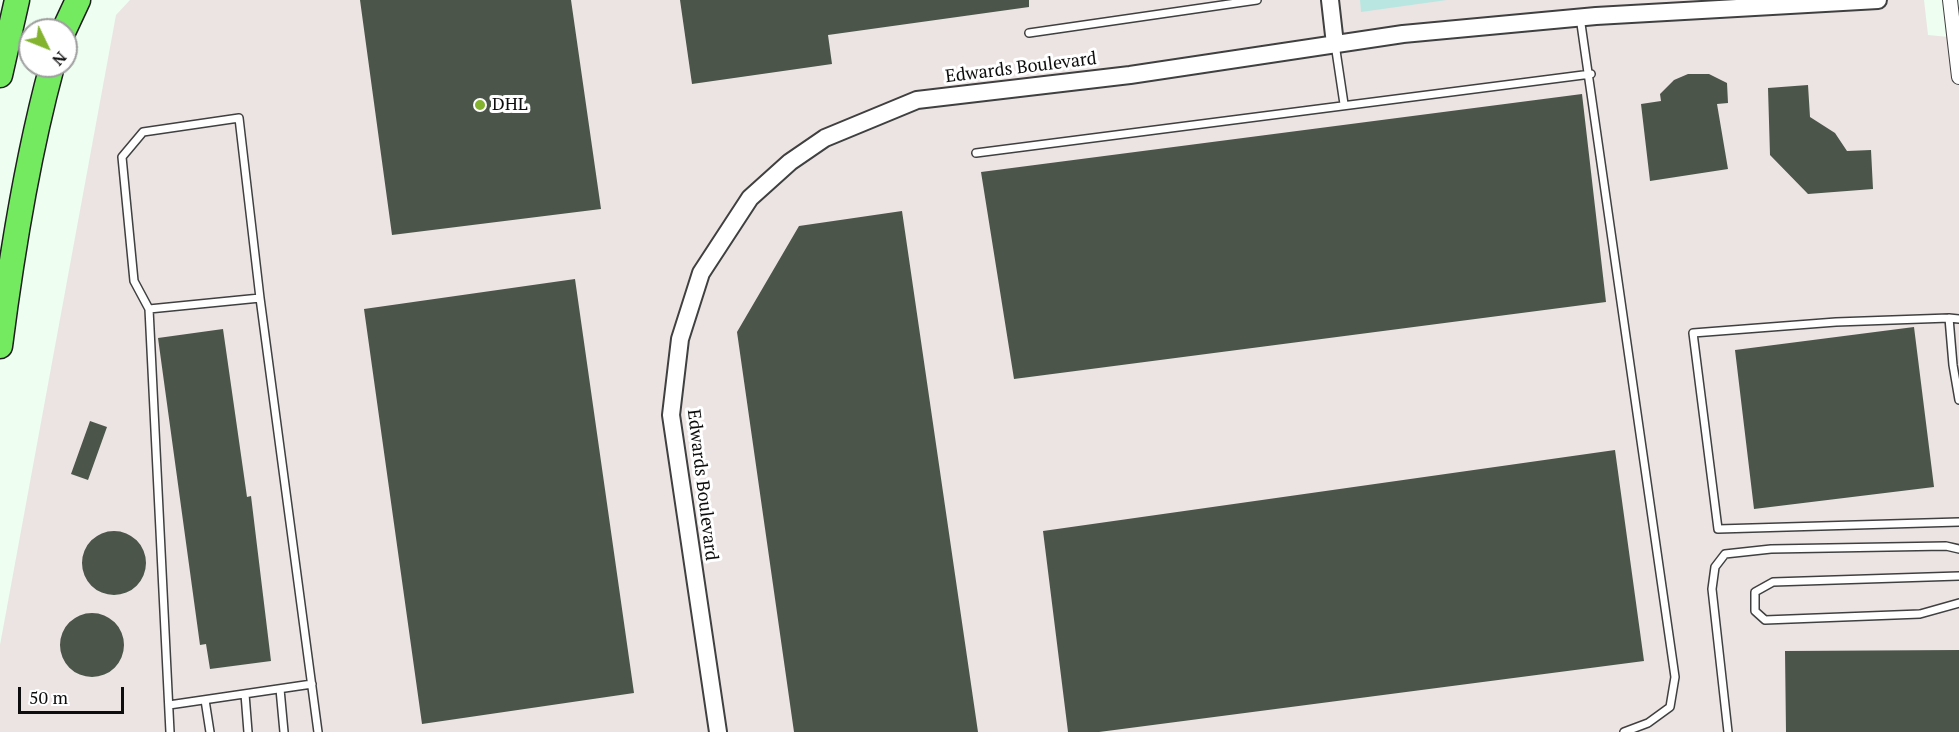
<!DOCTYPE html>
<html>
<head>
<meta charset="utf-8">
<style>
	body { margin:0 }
	#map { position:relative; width:1959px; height:732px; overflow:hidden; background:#eefef1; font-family:"PT Serif",serif }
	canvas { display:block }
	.north { position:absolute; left:18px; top:18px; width:60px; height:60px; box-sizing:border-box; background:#fff; border:2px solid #9e9e9e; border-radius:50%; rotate:133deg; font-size:16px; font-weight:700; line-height:24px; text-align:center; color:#0d0d0d }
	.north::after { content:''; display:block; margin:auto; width:21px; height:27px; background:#83b32f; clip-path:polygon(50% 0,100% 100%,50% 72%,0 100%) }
	.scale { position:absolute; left:18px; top:687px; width:106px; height:27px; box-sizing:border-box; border:3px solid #0d0d0d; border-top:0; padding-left:8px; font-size:18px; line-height:21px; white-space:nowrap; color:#0d0d0d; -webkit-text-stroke:4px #fff; paint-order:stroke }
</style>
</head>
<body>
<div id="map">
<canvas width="1959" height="732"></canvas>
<div class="north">N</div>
<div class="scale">50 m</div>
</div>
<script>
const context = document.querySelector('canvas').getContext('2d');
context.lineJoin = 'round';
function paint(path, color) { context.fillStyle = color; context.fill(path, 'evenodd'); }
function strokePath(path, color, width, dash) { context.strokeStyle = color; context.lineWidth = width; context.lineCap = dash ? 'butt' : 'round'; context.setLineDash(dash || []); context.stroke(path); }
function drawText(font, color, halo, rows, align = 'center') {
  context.font = font + ' "PT Serif",serif'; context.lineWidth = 6; context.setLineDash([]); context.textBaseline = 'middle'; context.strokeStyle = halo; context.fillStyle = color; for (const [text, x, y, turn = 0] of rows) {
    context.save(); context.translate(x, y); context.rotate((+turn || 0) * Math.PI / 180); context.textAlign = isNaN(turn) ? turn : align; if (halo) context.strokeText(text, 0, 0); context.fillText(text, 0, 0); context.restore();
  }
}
const industrial = new Path2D(`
	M130,0H1924L1928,35L1959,38V732H0V645L116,15Z`);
const green = new Path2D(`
	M1360,0H1447L1361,12Z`);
const building = new Path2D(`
	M360,0H571L601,209L392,235Z
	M680,0H1029V7L828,35L832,64L692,84Z
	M1688,74H1709L1727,83L1728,103L1717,104L1728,169L1650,181L1641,104L1661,101L1660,94L1674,80Z
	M1808,85L1810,117L1835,133L1847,151L1871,150L1873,189L1808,194L1770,155L1768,88Z
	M1582,94L1606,302L1014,379L981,172Z
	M902,211L978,732H794L737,332L799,226Z
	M575,279L634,693L422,724L364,309Z
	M1914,327L1934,487L1754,509L1735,350Z
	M223,329L247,497L251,496L271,661L210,669L206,644L200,645L158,338Z
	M90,421L107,427L88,480L71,474Z
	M1615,450L1644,661L1099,732H1068L1043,531Z
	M82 563a32 32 0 1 1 64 0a32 32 0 1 1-64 0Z
	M60 645a32 32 0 1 1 64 0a32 32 0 1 1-64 0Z
	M1959,650V732H1786L1785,651Z`);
const service = new Path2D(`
	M1580,17L1675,677L1670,707L1648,723L1624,732
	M1029,33L1257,0
	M1335,44L1344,104
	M976,153L1591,74
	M149,309L134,281L122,157L143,132L239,118L260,298
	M1949,318L1959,319
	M1959,400L1953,365L1949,318L1836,322L1693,333L1718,529L1959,522
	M1959,576L1773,582L1755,592V611L1765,620L1920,614L1959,603
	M280,689L284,732
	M245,694L248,732
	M205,700L210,732
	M169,705L312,684
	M170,732L149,309L260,298L318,732
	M1728,732L1712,589L1715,567L1725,554L1771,549L1946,546L1959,549`);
const minor = new Path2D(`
	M1950,0L1959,77`);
const tertiary = new Path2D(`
	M1330,0L1335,44
	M718,732L671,415L680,339L701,273L750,198L790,162L825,138L917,100L1130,75L1403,34L1596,16L1878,0`);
const motorway = new Path2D(`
	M64,30L78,0
	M0,75L17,0
	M0,346C12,252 27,158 52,66`);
const markers = [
	[480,105,6,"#83b32f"]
];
const streetNames = [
	["Edwards Boulevard",1021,68,-7],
	["Edwards Boulevard",702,485,83]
];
const poiNames = [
	["DHL",492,105]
];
paint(industrial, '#ebe4e2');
paint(green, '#bae6e1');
paint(building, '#4c554a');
strokePath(service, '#404040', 10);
strokePath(minor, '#404040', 16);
strokePath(tertiary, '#404040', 20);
strokePath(motorway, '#1e1e1e', 27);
strokePath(service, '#fff', 7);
strokePath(minor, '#fff', 14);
strokePath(tertiary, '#fff', 16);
strokePath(motorway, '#73ea60', 24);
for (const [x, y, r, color] of markers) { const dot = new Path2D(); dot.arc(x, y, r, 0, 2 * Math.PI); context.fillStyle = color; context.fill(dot); strokePath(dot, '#fff', 2); }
drawText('18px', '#0d0d0d', '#fff', streetNames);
drawText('18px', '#0d0d0d', '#fff', poiNames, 'left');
</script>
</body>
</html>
